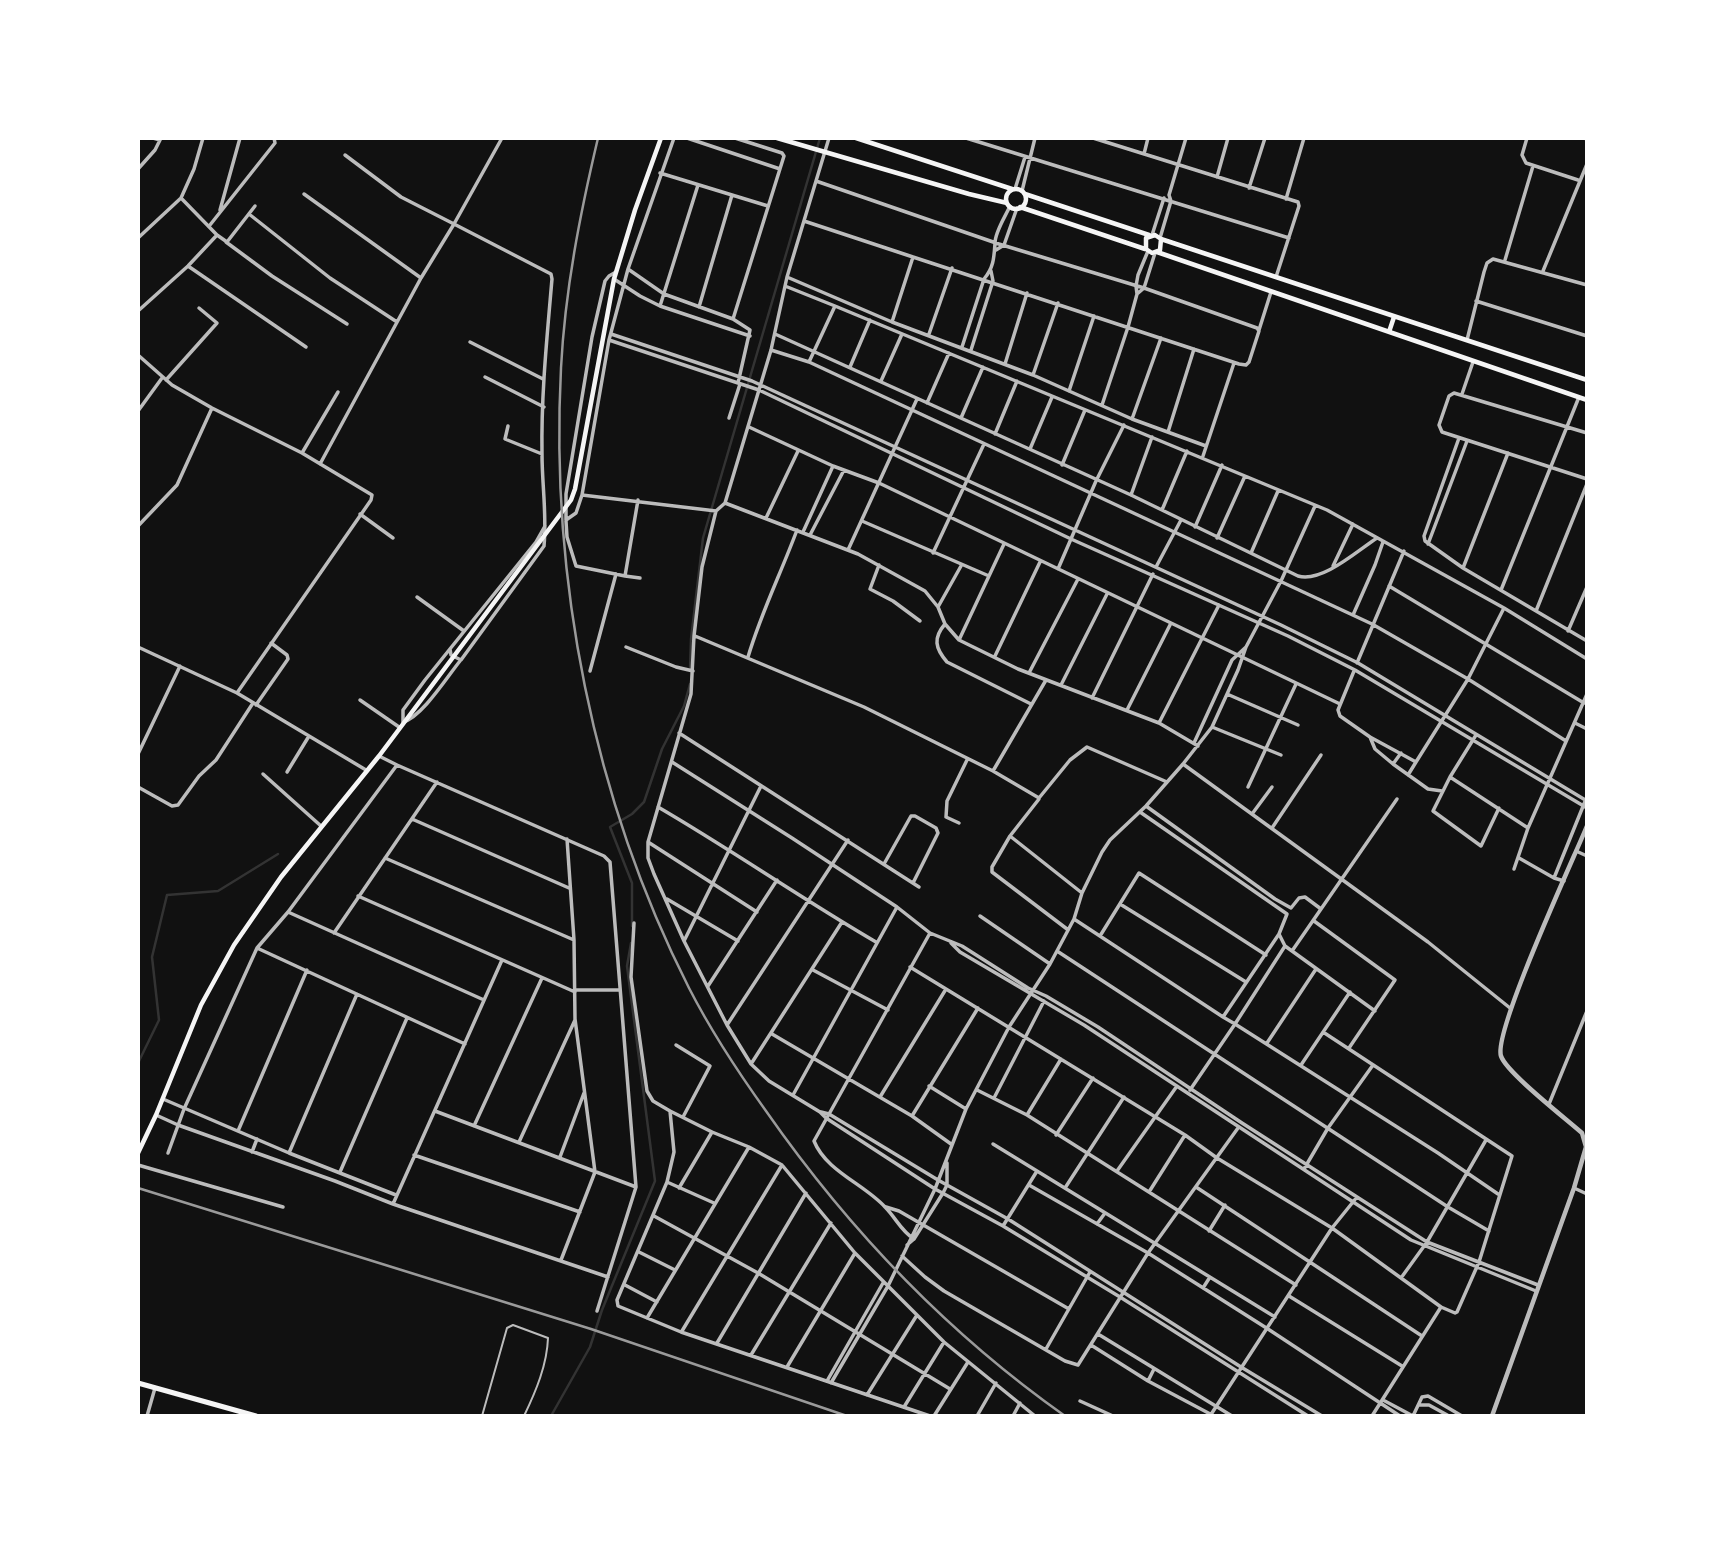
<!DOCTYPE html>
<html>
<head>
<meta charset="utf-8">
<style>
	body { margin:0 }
	#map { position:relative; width:1725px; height:1554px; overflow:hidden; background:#111; font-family:"Sofia Sans Condensed",sans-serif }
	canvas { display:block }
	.frame { position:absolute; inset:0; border:140px solid #fff; pointer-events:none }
</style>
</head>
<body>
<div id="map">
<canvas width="1725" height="1554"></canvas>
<div class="frame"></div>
</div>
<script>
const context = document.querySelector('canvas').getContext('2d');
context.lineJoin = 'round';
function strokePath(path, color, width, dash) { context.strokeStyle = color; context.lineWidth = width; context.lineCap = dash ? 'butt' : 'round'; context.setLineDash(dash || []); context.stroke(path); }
const stream = new Path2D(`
	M690,670L691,639L703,538L820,138
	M632,926V883L610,827L632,814L644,802L662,749L684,706L690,684
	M138,1068L139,1061L159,1020L152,957L167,895L218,891L278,854
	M551,1416L590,1347L602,1310L655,1181L627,966L631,943`);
const service = new Path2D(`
	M482,1416L507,1328L513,1325L548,1338C547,1365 536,1391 524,1416`);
const minor = new Path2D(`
	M153,138L160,140
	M687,138L780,169
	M829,138L787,277L771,350L725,503L716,511L702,567L694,636L691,694L648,842V858L654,874L684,941L727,1025L751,1064L769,1081L820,1112L826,1118L935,1189L1003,1226L1120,1297L1308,1416
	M966,138L1289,238
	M1093,138L1298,202L1299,206L1276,277
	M1527,138L1522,155L1526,163L1578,180
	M1584,138L1587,139
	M1144,154L1148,138
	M345,155L401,197L454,224L502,138
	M138,169L155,150L161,138
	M660,173L768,206
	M1217,177L1228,138
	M816,181L999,244L1144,288L1257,328L1259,331L1249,362L1246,365L1239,364L913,257L892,322
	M1249,188L1265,138
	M1015,189L1025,157
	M1022,191L1035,138
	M304,194L421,278
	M1286,199L1304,138
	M220,210L240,138
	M249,214L330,278L397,322
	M804,221L913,257
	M210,225L275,143L274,138
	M217,235L227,242L255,206
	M1152,235L1164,198
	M138,238L181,198
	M1160,238L1171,201L1169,195L1186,138
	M226,242L272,276L347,324
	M996,250L1004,245L1017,208
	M1505,260L1533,166
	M188,266L306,347
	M628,269L664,294L733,319L750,330L738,383
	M1543,271L1587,164
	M616,272L609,276L605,281L592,337L566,494V520L576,513L582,495L609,340L628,269L674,138
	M787,277L892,322L1033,375L1132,419L1206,446
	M614,279L640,296L660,306L750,336
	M785,286L835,306
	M1137,294L1144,288L1155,253
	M1476,301L1587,336
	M660,306L698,185
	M699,307L732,195
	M138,311L188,266L217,235L181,198L194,169L203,138
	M733,319L784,156L782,153L735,138
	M1259,330L1271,292
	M611,334L752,381L1281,625L1358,663L1587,801
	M775,334L1131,495L1298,576C1322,583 1357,551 1377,538
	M929,334L952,268
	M609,340L759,390L1071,539L1288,636L1355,670L1587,808
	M1467,340L1484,272L1487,263L1493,259L1587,285
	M470,342L543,379
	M962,347L984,279C994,267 994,257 995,243C995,232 1005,217 1010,206
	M771,350L809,362L1372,624L1468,679L1566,741
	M971,350L993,281L991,271
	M138,355L172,385L212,408L302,453L372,495L371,500L237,693
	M809,362L835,306L1327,510L1504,608L1587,659
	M1005,364L1027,293
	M850,367L870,320
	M1033,375L1058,303
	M485,377L544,407
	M166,380L217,323L199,308
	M881,381L902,334
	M1069,391L1094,316
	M1462,394L1473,362
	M927,403L949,353
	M1102,405L1128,327L1137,294L1136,286L1138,275L1148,251
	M138,411L162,378
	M729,418L740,384
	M961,418L983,367
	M1132,419L1161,338
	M508,426L505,439L542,454
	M749,427L833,466L879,483L1340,704
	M1168,432L1194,349
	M1587,433L1454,393L1449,396L1439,425L1442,432L1587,479
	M995,434L1017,381
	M1459,438L1424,536L1425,541L1463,568L1587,641
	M1030,449L1052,397
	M302,453L338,392
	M1203,456L1234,363
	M320,464L421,278L454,224L551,274L552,279C547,337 541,396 542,454C542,485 547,515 544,546L461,660L451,655L450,649
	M1062,465L1085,410
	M582,495L716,511
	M1131,495L1152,437
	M725,503L858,554L925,591L938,607L945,624L959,640L1018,669L1159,723L1198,746
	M1162,510L1187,451
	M360,514L393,538
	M766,518L798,451
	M566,521L567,537L576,566L625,576L638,500
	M862,521L989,576
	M138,526L177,485L212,408
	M1195,527L1222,465
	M803,532L833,466
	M810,535L844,470
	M1217,538L1245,476
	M1428,544L1467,441
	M848,550L917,399
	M933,553L984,444
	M1251,553L1278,491
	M879,565L870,589L893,601L920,621
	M1333,566L1353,524
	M1156,567L1181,520
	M1463,568L1508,453
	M1058,569L1096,481L1124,425
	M625,576L640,578
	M1389,586L1584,703
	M1501,590L1579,397
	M417,597L464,631
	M938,607L961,566
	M1536,611L1587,484
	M1353,615L1375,565L1383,542
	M945,624C933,638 935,648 947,662L1031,704
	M1568,631L1587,587
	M695,636L864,707L993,771L1039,798L1070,760L1087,747L1167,782
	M959,640L1004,544
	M138,647L237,693L366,770
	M626,647L676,667L693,671
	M995,656L1040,562
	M748,657C761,613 781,573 797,530
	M460,661C447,677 422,717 403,722V710L425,680L536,542L545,526
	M1357,663L1404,551
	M590,671L616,574
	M1354,671L1338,710L1340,716L1370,737L1416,762L1468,679L1504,608
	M1029,673L1078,579
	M1061,685L1107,594
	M1227,694L1298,725
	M1092,698L1153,574
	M360,700L399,727
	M256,705L288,659L287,655L271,643
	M1127,710L1171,623
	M1159,723L1219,605
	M1575,723L1587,729
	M1212,727L1281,755
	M679,733L919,887
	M1476,735L1450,777L1433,811L1481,846L1499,808
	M1370,737L1375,749L1393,764
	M1194,743L1232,660L1246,647L1281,581L1315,506
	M1401,753L1393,764L1428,789L1442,791
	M138,754L180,666
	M379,756L397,765
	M672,762L792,838L897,907L930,933L962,946L1028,988L1046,996L1098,1027L1242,1123L1427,1242L1538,1285
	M1183,764L1428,942L1510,1008
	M993,771L1046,680
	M287,772L309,736
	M263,774L321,826
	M1408,775L1416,762
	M1450,777L1528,828
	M138,787L172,806L178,805L199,776L216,760L253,703
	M1248,787L1296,684
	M1039,799L1010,836L992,867V872L1067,929
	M1146,806L1275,899L1291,908L1299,898L1305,897L1321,909
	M658,807C732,850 802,899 876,942
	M1140,812L1287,914L1279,934L1285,946L1292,951L1397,799
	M1252,814L1272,787
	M412,819L569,888
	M959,823L946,817L947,801L967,760
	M1272,828L1321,755
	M1010,836L1082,893
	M648,842L757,912
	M1576,851L1587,856
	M385,858L574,940
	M1519,858L1554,878
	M884,864L911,816H915L936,828L938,833L913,883
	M1514,869L1528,828L1587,694
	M1564,881L1554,878L1586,799
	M358,896L575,992
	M667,899L738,941
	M1120,904L1246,982
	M288,912L484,1000
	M980,916L1050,964
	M1074,919L1223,1017L1279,934
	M1314,921L1395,980L1349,1048
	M634,923L631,977L647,1091L653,1101L670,1111L674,1152L667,1182L617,1300L618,1306L681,1332L930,1416
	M334,933L437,782
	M1100,936L1139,873L1266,955
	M684,941L761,786
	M951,943L960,952L1084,1025L1411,1240L1536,1291
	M257,948L465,1044
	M1057,951L1448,1207L1489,1231
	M1292,951L1375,1011
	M910,967L1185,1135L1217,1158L1332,1228L1441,1307
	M813,970L888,1010
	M708,986L777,880
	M575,990H619
	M1223,1017L1235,1024L1285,946
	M727,1025L848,840
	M1323,1032L1512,1156L1479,1262L1457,1312L1455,1313L1441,1307L1372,1416
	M772,1034L912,1116L951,1144
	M1267,1043L1316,969
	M676,1045L710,1066L683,1117
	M751,1064L842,922
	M1301,1065L1350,992
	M929,1086L966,1109
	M977,1090L1027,1115L1296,1285
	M1190,1090L1235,1024L1438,1153L1498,1194
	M793,1095L897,907
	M880,1097L946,989
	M994,1098L1044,1001
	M163,1099L289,1153L396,1195
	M1549,1104L1587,1011
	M435,1111L636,1187
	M670,1111L712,1132L749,1147L782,1165L855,1253L944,1342L1035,1416
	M821,1112L829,1114L938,1180L1008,1219L1241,1367L1322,1416
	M156,1115L178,1125L335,1181L393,1204L608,1277
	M1027,1115L1061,1059
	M912,1116L978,1008
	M474,1126L542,978
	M238,1131L307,970
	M1056,1135L1093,1078
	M519,1142L575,1020
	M993,1144L1037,1171
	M252,1152L257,1139
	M168,1153L184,1109L257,948L288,912L397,765L604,856L610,862L636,1187L597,1311
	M289,1153L357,994
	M414,1155L580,1212
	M560,1157L584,1093
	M138,1165L283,1207
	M1304,1169L1328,1128L1373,1065
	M1117,1171L1177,1086
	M340,1172L407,1018
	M667,1182L714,1203
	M1029,1185L1148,1253L1268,1329L1400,1416
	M1196,1187L1422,1336
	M679,1188L712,1132
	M1065,1188L1124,1097
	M1574,1188L1587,1194
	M1149,1192L1185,1135
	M393,1204L502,960
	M886,1207L899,1211L1069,1309
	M654,1216L758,1273L950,1389
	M1097,1224L1105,1213
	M1003,1226L1037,1171L1275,1317
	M1209,1231L1225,1205
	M914,1239C901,1231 896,1218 885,1207C864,1184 826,1171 814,1141L930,933
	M907,1245L914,1239L943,1193L947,1185V1163
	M639,1252L675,1270
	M902,1256L925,1277L944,1291L1065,1361L1078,1365L1148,1253L1238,1128
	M561,1260L595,1172L575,1019L574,940L567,839
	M1401,1278L1427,1242L1486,1140
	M625,1285L657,1302
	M1203,1288L1210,1277
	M1289,1296L1402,1366
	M647,1318L749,1147
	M682,1331L782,1165
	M1098,1334L1232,1416
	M717,1343L806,1193
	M1091,1345L1148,1381L1214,1416
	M1046,1349L1090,1272
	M751,1355L831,1223
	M787,1367L855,1253
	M827,1381L883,1283
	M1148,1381L1154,1369
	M831,1383L888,1286L935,1189L966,1109L1009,1027L1050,964L1074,919L1082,893L1102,852L1110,840L1146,806L1183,764L1212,727L1238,670L1246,647
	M867,1395L917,1315
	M1383,1400L1413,1416L1422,1397L1428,1396L1462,1416
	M1080,1401L1113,1416
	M1419,1405H1429L1449,1416
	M904,1407L944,1342
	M147,1416L155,1388
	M934,1416L968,1362
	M977,1416L996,1383
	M1013,1416L1020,1403
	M1210,1416L1332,1228L1357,1197`);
const tertiary = new Path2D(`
	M1492,1416L1574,1188L1586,1147L1582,1133C1565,1118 1506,1072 1501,1056C1493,1032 1573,860 1587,826`);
const secondary = new Path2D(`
	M777,138L969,194L1007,203
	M856,138L1012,189
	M1006 199a10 10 0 1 1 20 0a10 10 0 1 1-20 0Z
	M1025,194L1149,235
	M1020,207L1145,249
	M1161,239L1160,250L1152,253L1146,249V238L1155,235L1161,239L1587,380
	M1157,252L1587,400
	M1389,332L1394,317
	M138,1153L156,1115L201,1005L234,945L281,877L379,756L571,500L575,489L614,279L635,210L661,138`);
const trunk = new Path2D(`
	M138,1383L256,1416`);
const rail = new Path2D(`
	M598,138C580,214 565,290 561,368C550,579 593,799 689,988C711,1031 738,1072 766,1111C849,1230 946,1332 1065,1416
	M138,1188L591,1329L847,1416`);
strokePath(stream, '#333', 2.5);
strokePath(service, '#bcbcbc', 2);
strokePath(minor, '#bcbcbc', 3.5);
strokePath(tertiary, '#bcbcbc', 4.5);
strokePath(secondary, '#f5f5f5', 4.5);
strokePath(trunk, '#f5f5f5', 5);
strokePath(rail, '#9a9a9a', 2.5);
</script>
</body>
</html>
